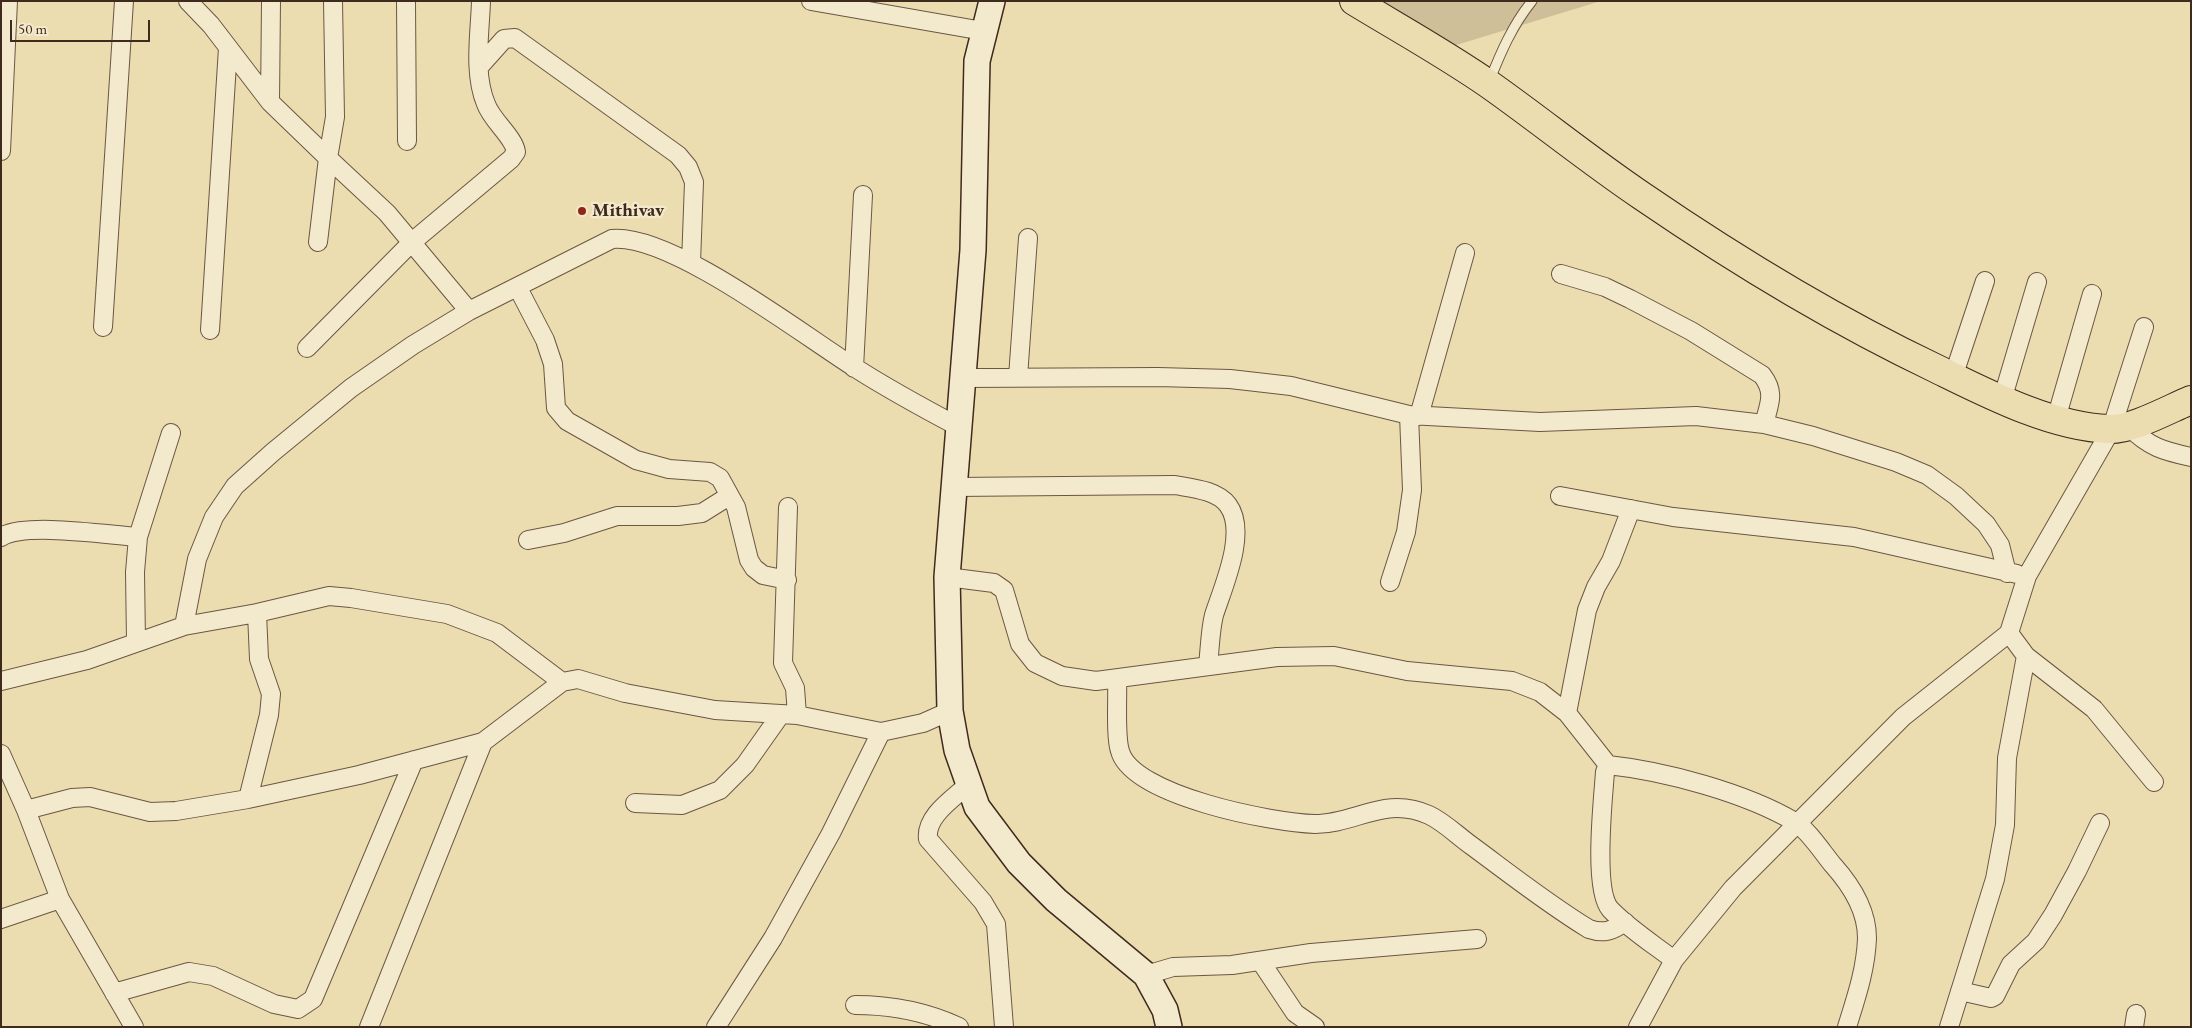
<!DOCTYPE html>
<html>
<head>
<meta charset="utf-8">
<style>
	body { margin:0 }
	#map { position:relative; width:2192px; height:1028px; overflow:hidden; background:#ecddb1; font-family:"EB Garamond",serif }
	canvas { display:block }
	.frame { position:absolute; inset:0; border:2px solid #3f2a1e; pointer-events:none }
	.scale { position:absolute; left:10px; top:20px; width:140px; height:22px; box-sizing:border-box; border:2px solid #3f2a1e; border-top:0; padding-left:6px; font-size:15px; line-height:18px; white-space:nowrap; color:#3f2a1e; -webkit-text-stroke:4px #f3e9cc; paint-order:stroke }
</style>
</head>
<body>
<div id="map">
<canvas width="2192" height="1028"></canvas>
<div class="frame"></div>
<div class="scale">50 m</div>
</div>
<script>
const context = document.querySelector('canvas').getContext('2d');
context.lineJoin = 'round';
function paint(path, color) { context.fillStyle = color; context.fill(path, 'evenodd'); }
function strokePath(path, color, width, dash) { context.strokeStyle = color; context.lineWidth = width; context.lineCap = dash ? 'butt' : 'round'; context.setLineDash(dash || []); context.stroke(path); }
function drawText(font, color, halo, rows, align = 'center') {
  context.font = font + ' "EB Garamond",serif'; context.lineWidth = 4.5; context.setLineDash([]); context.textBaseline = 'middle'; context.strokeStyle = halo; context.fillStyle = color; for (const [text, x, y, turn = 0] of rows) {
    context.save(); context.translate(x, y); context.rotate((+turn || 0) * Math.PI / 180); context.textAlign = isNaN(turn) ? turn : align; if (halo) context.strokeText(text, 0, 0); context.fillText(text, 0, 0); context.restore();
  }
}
const green = new Path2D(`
	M1372,1H1601L1453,46Z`);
const lane = new Path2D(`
	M1489,82C1501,52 1512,26 1532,1`);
const street = new Path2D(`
	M188,1L211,25L270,102L328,158L335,117L333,1
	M406,1L407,141
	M811,1L983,31
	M479,67L504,39L515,38L678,155L688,167L694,182L691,263
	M270,102L271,1
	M1,151L8,1
	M318,242L328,158L387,213L469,311
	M1561,274L1605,287L1630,299L1691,331L1762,375C1776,393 1769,404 1764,424
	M518,288L545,340L553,364L556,408L567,421L636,460L669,469L710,472L720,478L736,507L749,560L754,568L763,575L787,580
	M103,327L124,1
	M210,330L228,48
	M307,348L412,242L511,159L516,152C514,137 492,121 486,104C473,73 480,34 481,1
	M854,368L863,195
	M1018,377L1028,238
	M1953,377L1985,281
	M963,378L1158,377L1230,379L1291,386L1409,415L1540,422L1696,416L1764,424L1813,436L1896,462L1927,475L1956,496L1986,524L2000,545L2007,573
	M2002,400L2037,282
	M1419,416L1465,253
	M2056,419L2092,294
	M2128,426C2149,447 2163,451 2191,457
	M954,487L1175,485C1191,488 1217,490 1228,505C1248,532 1223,587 1214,615C1210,631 1210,649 1208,665
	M1560,496L1673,517L1854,537L2017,574
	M788,507L783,663L795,688L797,715
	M1,537C25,522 108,535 138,537
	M528,540L564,533L617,516H678L702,513L729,496
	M947,577L994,583L1004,590L1020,644L1035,663L1062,676L1096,681L1277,657L1334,656L1407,671L1512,681L1540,692L1567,713L1608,765L1605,772C1603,800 1593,889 1610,909C1628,928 1653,944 1674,960
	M1390,582L1406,532L1412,490L1409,415
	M184,626L257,613L329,596L351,598L447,614L497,633L562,682
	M136,642L135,572L138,537L171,433
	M2026,656L2094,709L2154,782
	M1117,679C1118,697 1115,736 1120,751C1132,796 1274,823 1315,824C1356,824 1385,795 1429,815C1444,822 1458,836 1472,846C1510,874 1548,904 1589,929C1604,934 1612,931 1625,922
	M1,681L87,660L184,626L197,559L214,517L235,486L273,452L351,388L413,345L469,311L612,239C671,233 804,336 857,369C890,390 925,409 959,427
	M1567,713L1587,610L1596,587L1611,561L1631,509
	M1,754L26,810L60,899L134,1027
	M1608,765C1665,771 1746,793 1795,822C1808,830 1823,853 1833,865C1851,885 1867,909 1867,938C1866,969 1856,998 1847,1027
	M969,784C954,798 925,816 928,839L983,902L996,924L1004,1027
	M248,799L269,715L271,694L259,659L257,613
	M635,803L682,805L720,790L745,765L781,714
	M26,810L72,798L90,797L150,812L176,811L248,799L359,775L483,742L562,682L578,679L625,693L715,710L797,715L881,732
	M1,919L60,899
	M1261,962L1295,1013L1315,1027
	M1146,975L1173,967L1232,965L1311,953L1477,939
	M1960,991L1991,998L1995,996L2011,964L2036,941L2053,915L2077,871L2100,823
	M114,993L189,972L213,976L274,1004L298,1009L313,999L414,760
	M855,1005C890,1005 927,1012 959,1027
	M369,1027L483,742
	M716,1027L773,938L831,833L881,732L923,723L950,711
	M1638,1027L1674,960L1733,888L1903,717L2009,633L2027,576L2111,430L2144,327
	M1949,1027L1995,879L2005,825L2007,758L2026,656L2009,633
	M2134,1027L2136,1014`);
const secondary = new Path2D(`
	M992,1L977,61L973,250L947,577L950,711L957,750L977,807L1019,863L1056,900L1146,975L1165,1010L1169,1027`);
const primary = new Path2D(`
	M1354,1C1400,29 1447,55 1490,85C1541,121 1590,161 1642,196C1737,261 1834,320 1937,369C1988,394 2052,427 2109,429C2132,430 2169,409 2191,400`);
const markers = [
	[582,211,5,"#8f2418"]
];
const poiNames = [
	["Mithivav",592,211]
];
paint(green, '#cfbf98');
strokePath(lane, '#6a5743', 11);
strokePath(street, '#6a5743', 20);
strokePath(secondary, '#3f2a1e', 28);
strokePath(primary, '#3f2a1e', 30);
strokePath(lane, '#f3e9cc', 9);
strokePath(street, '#f3e9cc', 18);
strokePath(secondary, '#f3e9cc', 25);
strokePath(primary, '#ecddb1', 28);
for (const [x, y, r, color] of markers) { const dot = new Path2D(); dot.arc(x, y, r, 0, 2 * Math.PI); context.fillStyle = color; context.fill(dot); strokePath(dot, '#f3e9cc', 2); }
drawText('bold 19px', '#3f2a1e', '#f3e9cc', poiNames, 'left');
</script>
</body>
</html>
